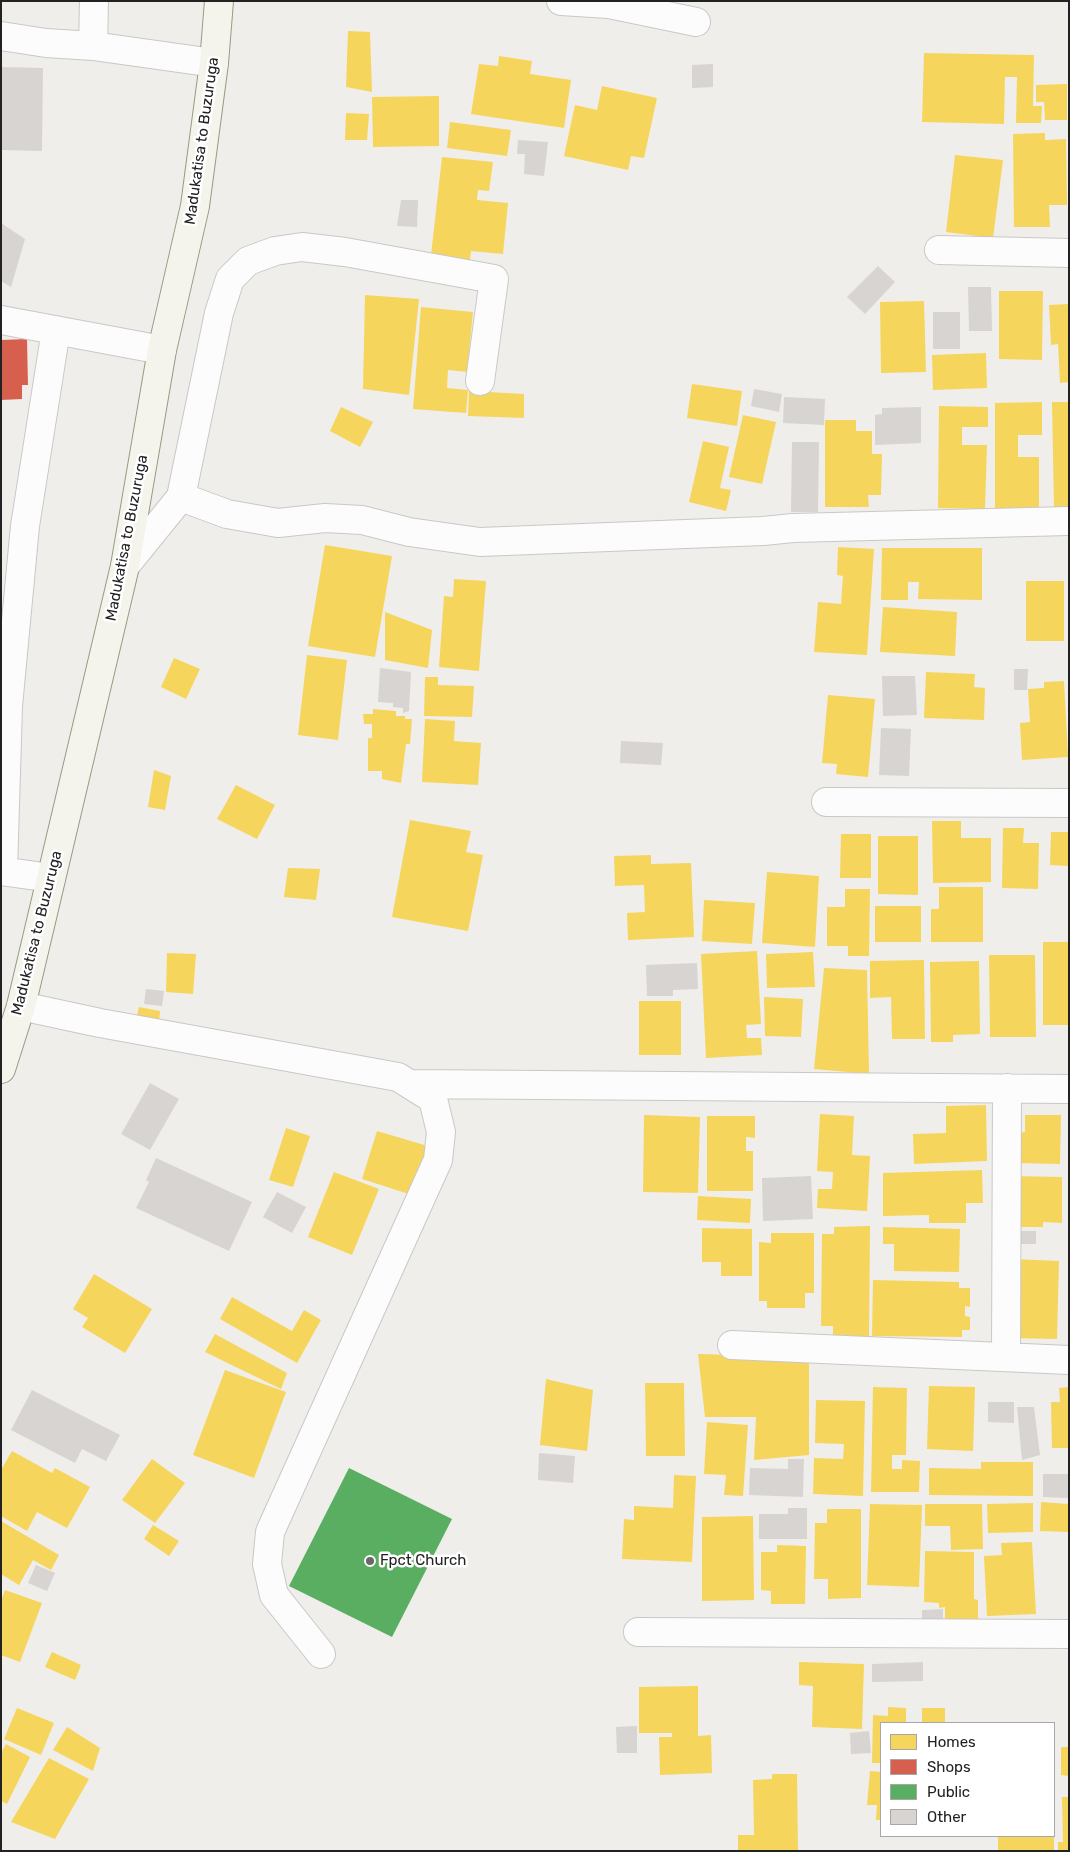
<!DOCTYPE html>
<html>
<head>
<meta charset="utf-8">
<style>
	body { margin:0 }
	#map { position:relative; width:1070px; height:1852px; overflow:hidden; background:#f0eeeb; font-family:Rubik,sans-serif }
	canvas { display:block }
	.frame { position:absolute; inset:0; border:2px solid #222; pointer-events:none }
	.legend { position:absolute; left:880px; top:1722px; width:175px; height:115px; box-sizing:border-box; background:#fff; border:1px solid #a7a7a7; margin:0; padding:6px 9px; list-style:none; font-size:15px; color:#222 }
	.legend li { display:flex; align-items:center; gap:10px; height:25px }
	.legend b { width:25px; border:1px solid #a7a7a7 }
</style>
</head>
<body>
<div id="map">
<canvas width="1070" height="1852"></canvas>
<div class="frame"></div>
<ul class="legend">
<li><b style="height:14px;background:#f6d55c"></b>Homes</li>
<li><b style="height:14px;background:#d6604d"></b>Shops</li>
<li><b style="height:14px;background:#5aae61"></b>Public</li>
<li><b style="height:14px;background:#d7d4d2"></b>Other</li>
</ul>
</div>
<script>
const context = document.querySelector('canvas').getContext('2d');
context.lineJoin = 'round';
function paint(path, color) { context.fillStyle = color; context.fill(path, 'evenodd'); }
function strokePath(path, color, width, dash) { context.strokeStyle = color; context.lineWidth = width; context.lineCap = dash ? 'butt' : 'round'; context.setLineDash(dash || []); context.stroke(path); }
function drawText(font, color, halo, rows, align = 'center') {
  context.font = font + ' Rubik,sans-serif'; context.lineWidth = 5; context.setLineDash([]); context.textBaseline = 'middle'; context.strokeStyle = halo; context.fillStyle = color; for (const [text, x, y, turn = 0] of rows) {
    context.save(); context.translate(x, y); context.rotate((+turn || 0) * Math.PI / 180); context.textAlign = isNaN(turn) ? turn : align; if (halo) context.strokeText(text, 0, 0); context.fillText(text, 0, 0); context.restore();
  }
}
const homes = new Path2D(`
	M348,31L370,32L372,92L346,87Z
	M924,53L1034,55L1033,106H1042L1041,123H1016L1017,77H1005L1004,124L922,122Z
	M499,56L532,61L530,74L571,80L564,128L471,114L479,64L498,66Z
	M1067,84V120H1045L1044,102H1036V85Z
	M602,86L657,98L644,158L631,156L628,170L564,156L575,105L597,110Z
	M439,96V146L373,147L372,97Z
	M346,113L369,114L367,140H345Z
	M450,122L511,130L507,156L447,148Z
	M1045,133V140L1066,139L1067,205H1049L1050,227H1014L1013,134Z
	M955,155L1003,160L993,238L946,232Z
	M442,157L493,162L489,191L478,190L477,200L508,203L503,254L471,251L469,268L430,264Z
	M999,291H1043L1042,360L999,359Z
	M365,295L419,299L409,395L363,389Z
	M924,301L926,372L881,373L880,302Z
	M1069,304V382L1060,383L1058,344L1051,345L1049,305Z
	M421,307L473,312L467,372L448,370L447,388L468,390L466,413L413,409Z
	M986,353L987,388L933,390L932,355Z
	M692,384L742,391L737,426L687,418Z
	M469,391L524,394V418L468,416Z
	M1042,402V435H1018V457H1039V509H995V403Z
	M1052,402H1069V509H1054Z
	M939,406L988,407V427H962V445H987L985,509L938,508Z
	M341,407L373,422L360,447L330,431Z
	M743,415L776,422L762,484L729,477Z
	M825,420H856V431H872V454H882L881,495H868L869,507H825Z
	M703,441L729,447L720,488L731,490L726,511L689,502Z
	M325,545L392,556L375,657L308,646Z
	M838,547L874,549L867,655L814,652L818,602L841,604L843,576L837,575Z
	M882,548H982V600L918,599L919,582H908V600H881Z
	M454,579L486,581L479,671L439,667L444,596L453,597Z
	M1026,581H1064V641H1026Z
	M883,607L957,612L955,656L880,652Z
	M385,612L432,630L428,668L385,660Z
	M307,655L347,660L338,740L298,735Z
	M174,658L200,669L186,699L161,687Z
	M926,672L975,674L974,687L985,688L984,720L924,718Z
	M425,677H438V685L474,686L472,717L424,716Z
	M1064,681L1068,757L1022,760L1020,723L1030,722L1028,689L1044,688V682Z
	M828,695L875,699L868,777L836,774L837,764L822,763Z
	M373,709L396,711V716H405V719H412L410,744H406L401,783L382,779V771H368V738H372V724H364L363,714H373Z
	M425,719L455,721L454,741L481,743L478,785L422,782Z
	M154,770L171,776L165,810L148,807Z
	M236,785L275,805L257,839L217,819Z
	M410,820L471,831L466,852L483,855L468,931L392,917Z
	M932,821H961V838H991V882L933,883Z
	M1003,828H1024L1023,843H1039L1038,889L1002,888Z
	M1051,832H1069V866L1050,865Z
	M841,834H871V878H840Z
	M878,836H918V895L878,894Z
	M651,855V864L691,863L694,937L628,940L627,913L645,912L644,885L615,886L614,856Z
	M288,868L320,869L316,900L284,897Z
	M767,872L819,876L815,947L762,943Z
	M939,887H983V942H931V909H939Z
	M845,889H870L869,956H848V946H827V907H845Z
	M704,900L755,903L752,944L702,941Z
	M875,906H921V942H875Z
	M1043,942H1069V1025H1043Z
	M757,951L761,1024L746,1025L747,1038H761L762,1055L706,1058L701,954Z
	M813,952L815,987L767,988L766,954Z
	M167,953L196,954L193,994L166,992Z
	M989,955H1035L1036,1037H990Z
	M924,960L925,1039H892L891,997L870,998V961Z
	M979,961L980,1034L953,1035V1042H931L930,962Z
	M824,968L867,970L869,1074L814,1069Z
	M764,997L803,999L801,1037L765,1036Z
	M639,1001H681V1055H639Z
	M139,1007L160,1011L159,1024L136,1019Z
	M986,1105L987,1161L914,1164L913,1134L946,1133V1106Z
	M820,1114L854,1116L852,1155L870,1156L867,1211L817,1208L818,1189H832L833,1172L817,1171Z
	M644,1115L700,1117L698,1193L643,1192Z
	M1025,1115H1061L1060,1164L1016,1163L1017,1133L1025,1132Z
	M707,1116H755V1138L746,1137V1151H753V1191H707Z
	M286,1128L310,1136L293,1187L269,1180Z
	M377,1131L431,1147L415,1196L362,1179Z
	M982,1170L983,1203H966V1223H929V1215L883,1216V1173Z
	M334,1172L379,1189L352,1255L308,1237Z
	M1010,1176L1062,1177V1223L1043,1222V1227H1008Z
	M698,1196L751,1199L750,1223L697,1220Z
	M870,1226L869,1337L833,1336V1326H821L822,1234H834V1227Z
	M883,1227L960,1229L959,1272L894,1271V1244H883Z
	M702,1228L752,1229V1276H721V1262H702Z
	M771,1233H814V1293H805V1308H767V1301H759V1242L771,1243Z
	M1012,1259L1059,1261L1057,1339L1010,1338Z
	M94,1274L152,1309L125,1353L82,1327L88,1318L73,1309Z
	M873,1280L959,1282V1288H970V1307L965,1306V1316L970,1317V1330H962V1337L872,1336Z
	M232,1297L292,1331L304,1310L321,1320L297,1363L220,1319Z
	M215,1334L287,1373L281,1389L205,1352Z
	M698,1354L809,1357V1455L754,1460L756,1417H705Z
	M225,1370L286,1392L254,1478L193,1455Z
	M546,1379L593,1390L587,1451L540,1445Z
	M645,1383H684L685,1456H646Z
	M929,1386L975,1387L973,1451L927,1449Z
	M873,1387L907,1388L906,1455H892V1469H902V1460L920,1461L919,1492H871Z
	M1069,1387V1448H1052L1051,1402H1060L1059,1388Z
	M816,1400L865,1401L863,1496L813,1494L814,1458L843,1459L844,1444L815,1443Z
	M707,1422L748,1425L743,1496L724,1495L726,1475L704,1474Z
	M12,1451L52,1473L55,1468L90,1487L67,1528L37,1512L27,1531L1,1516V1470Z
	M152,1459L185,1483L155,1523L122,1500Z
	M981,1462H1033V1496L929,1495V1468L981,1469Z
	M674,1475L696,1476L692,1562L622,1559L624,1519L634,1520V1506L673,1508Z
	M1041,1502L1069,1504V1532L1040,1531Z
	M1033,1503V1532L988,1533L987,1504Z
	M870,1504L922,1505L919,1587L867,1585Z
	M925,1504H982L983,1549L951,1550L950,1526H925Z
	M827,1509H861V1598L828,1599V1579H814L815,1523H827Z
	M753,1516L754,1600L702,1601V1517Z
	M1,1521L59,1555L51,1570L33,1560L19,1585L1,1574Z
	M153,1525L179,1541L169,1556L144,1539Z
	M1032,1542L1036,1614L987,1616L984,1556L1002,1555L1001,1543Z
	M777,1545L806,1546L805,1604H771V1591L761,1590V1552H777Z
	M925,1551L974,1552V1599L978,1600V1624H945V1607L939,1608V1603L924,1602Z
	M5,1590L42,1603L20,1662L1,1655V1601Z
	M52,1652L81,1665L75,1680L45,1667Z
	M799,1662L864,1664L862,1729L812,1727L813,1686L799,1685Z
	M698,1686V1736L711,1735L712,1773L660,1775L659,1737H672V1733H639V1687Z
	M888,1707L906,1708V1723H881V1763H872L873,1715L888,1716Z
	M17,1708L54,1723L41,1755L4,1739Z
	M922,1708H945V1723H922Z
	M67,1727L100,1748L93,1771L53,1750Z
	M6,1744L30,1757L7,1804L1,1801V1753Z
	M1061,1747H1069V1776L1061,1775Z
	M49,1758L89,1779L55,1839L11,1822Z
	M870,1771L881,1772V1820H876L877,1805H867Z
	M772,1774H797L798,1850L738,1851V1835H754L753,1780L772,1779Z
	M1062,1797H1069V1851H1058V1842H1063Z
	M998,1836H1054V1851H998Z`);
const shops = new Path2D(`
	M27,339L28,385H22V399L1,400V340Z`);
const public = new Path2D(`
	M349,1468L452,1519L392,1637L289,1586Z`);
const building = new Path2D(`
	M713,64V87L692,88V65Z
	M1,67L43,68L42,151L1,150Z
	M518,140L548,142L544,176L524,174L525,154H517Z
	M401,200H418L417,227L397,226Z
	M1,223L25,239L11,287L1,281Z
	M878,266L895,282L865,314L847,297Z
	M968,287H991L992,331H969Z
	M933,312H960V349H933Z
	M754,389L782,394L779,412L751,406Z
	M784,397L825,399L824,425L783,423Z
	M921,407V443L875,445V415L882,414V408Z
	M792,442H819L818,512H791Z
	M380,668L411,672L409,711L403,713V708L393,707V703L378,702Z
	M1014,669H1028L1027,690H1014Z
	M882,676H915L917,715L883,716Z
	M881,728L911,729L909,776L879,775Z
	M621,741L663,743L661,765L620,763Z
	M697,963L698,989L673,990V996H647L646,965Z
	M146,989L164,991L162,1006L144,1004Z
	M150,1083L179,1099L150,1150L121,1134Z
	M156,1158L252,1202L229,1251L136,1208L149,1182L146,1180Z
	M811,1176L813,1219L763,1221L762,1178Z
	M277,1192L306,1207L292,1233L263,1217Z
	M1008,1231H1036V1244H1008Z
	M32,1390L120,1435L106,1461L82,1449L75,1463L11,1430Z
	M988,1402H1014V1423L988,1422Z
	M1017,1407H1034L1040,1455L1022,1460Z
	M539,1453L575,1456L573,1483L538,1480Z
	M788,1459H804L803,1497L749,1495L750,1468L788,1469Z
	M1043,1474H1069V1498L1043,1497Z
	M788,1508H807V1539H759V1514H788Z
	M36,1565L55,1573L47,1591L28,1583Z
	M943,1609V1620L922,1621V1610Z
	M923,1662V1681L872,1682V1664Z
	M637,1726V1753H617L616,1727Z
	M869,1731L871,1753L851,1754L850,1733Z`);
const minor = new Path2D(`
	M561,1L609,4L696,22
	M1,36L46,43L93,46L214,63
	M93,46L94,1
	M939,250L1069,253
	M1,320L162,350
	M181,497L219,313L230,279L248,261L275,251L302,247L345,252L494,279L480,381
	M125,566L181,497L227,514L278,523L325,518L362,520L409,532L480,542L763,531L793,528L1069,521
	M826,802L1069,803
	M1,871L51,878
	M3,871L8,706L25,526L56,330
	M21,1006L100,1023L398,1077L433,1099L441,1132L438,1160L270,1532L267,1564L274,1595L321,1654
	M410,1084L1069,1089
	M732,1345L1069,1360
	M1006,1357L1007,1088
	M638,1632L1069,1634`);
const secondary = new Path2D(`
	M1,1069L21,1006L125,566L162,350L195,206L214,63L219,1`);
const markers = [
	[370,1561,5,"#6a6968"]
];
const streetNames = [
	["Madukatisa to Buzuruga",202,141,-82],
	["Madukatisa to Buzuruga",127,538,-79],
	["Madukatisa to Buzuruga",37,933,-76]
];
const poiNames = [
	["Fpct Church",380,1561]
];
paint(homes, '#f6d55c');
paint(shops, '#d6604d');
paint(public, '#5aae61');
paint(building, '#d7d4d2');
strokePath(minor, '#c9c8c7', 30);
strokePath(secondary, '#999a82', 30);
strokePath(minor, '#fdfcfc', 28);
strokePath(secondary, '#f4f4ed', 28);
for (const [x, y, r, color] of markers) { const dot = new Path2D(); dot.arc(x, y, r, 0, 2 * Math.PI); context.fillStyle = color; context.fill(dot); strokePath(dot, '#fff', 2); }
drawText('15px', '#222', '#fff', streetNames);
drawText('15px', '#222', '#fff', poiNames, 'left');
</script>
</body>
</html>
